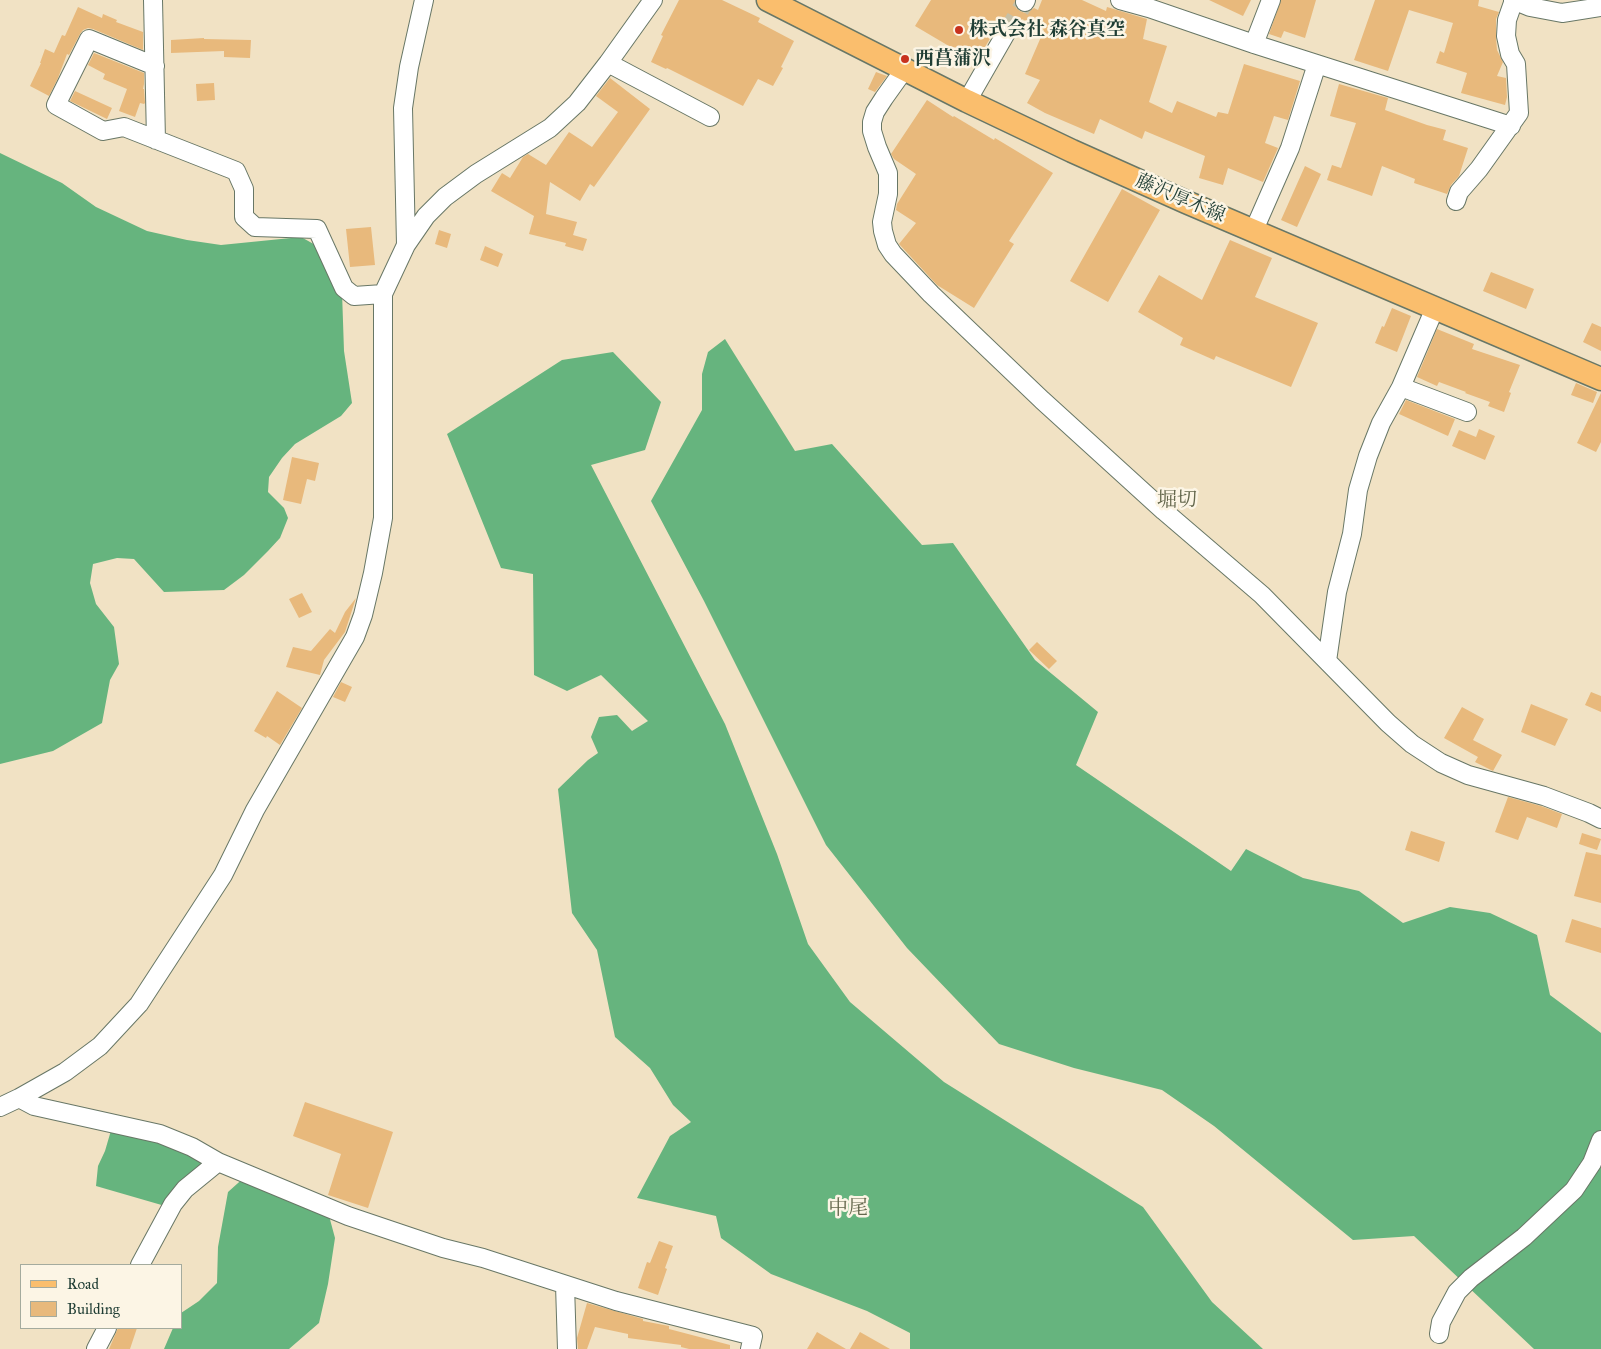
<!DOCTYPE html>
<meta charset="utf-8">
<style>
body{margin:0}
#map{position:relative;width:1601px;height:1349px;overflow:hidden;background:#f1e2c4;font-family:"IM FELL Great Primer",serif}
canvas{display:block}
.legend{position:absolute;left:20px;top:1264px;width:162px;height:65px;box-sizing:border-box;background:#fcf5e5;border:1px solid #a4ab9e;margin:0;padding:6px 9px;list-style:none;font-size:15px;color:#1f3d34}
.legend li{display:flex;align-items:center;gap:10px;height:25px}
.legend b{width:25px;border:1px solid #a4ab9e}
</style>
<div id="map">
<canvas width="1601" height="1349"></canvas>
<ul class="legend">
<li><b style="height:6px;background:#fabe6d"></b>Road</li>
<li><b style="height:14px;background:#e8b97c"></b>Building</li>
</ul>
</div>
<script>
const ctx = document.querySelector('canvas').getContext('2d');
ctx.lineJoin = 'round';
function paint(path, color) { ctx.fillStyle = color; ctx.fill(path, 'evenodd'); }
const shape = rows => new Path2D(rows.map(r => 'M' + r).join(''));
function stroke(path, color, width, dash) { ctx.strokeStyle = color; ctx.lineWidth = width; ctx.lineCap = dash ? 'butt' : 'round'; ctx.setLineDash(dash || []); ctx.stroke(path); }
function drawText(font, color, halo, rows, align = 'center') {
  ctx.font = font + ' "IM FELL Great Primer","Noto Serif JP",serif'; ctx.lineWidth = 5; ctx.setLineDash([]); ctx.textBaseline = 'middle'; ctx.strokeStyle = halo; ctx.fillStyle = color; for (const [text, x, y, turn = 0] of rows) {
    ctx.save(); ctx.translate(x, y); ctx.rotate((+turn || 0) * Math.PI / 180); ctx.textAlign = isNaN(turn) ? turn : align; if (halo) ctx.strokeText(text, 0, 0); ctx.fillText(text, 0, 0); ctx.restore();
  }
}
const forest = shape([
 [0,153,62,183,96,207,147,231,187,240,221,245,301,237,328,252,342,292,344,351,352,403,341,416,295,444,282,458,269,477,268,492,284,508,288,518,280,538,268,551,244,575,224,590,164,592,134,559,117,558,93,564,90,583,96,604,114,627,119,664,110,680,102,723,53,751,0,764],
 [725,339,795,451,832,444,922,545,953,543,1035,660,1098,712,1076,765,1231,871,1246,849,1303,878,1359,891,1403,923,1450,907,1490,913,1537,935,1550,995,1601,1033,1601,1349,1534,1349,1414,1236,1353,1240,1214,1126,1162,1090,1074,1068,999,1044,907,948,826,845,704,601,651,501,702,410,702,374,708,352],
 [613,352,661,402,645,450,591,465,725,724,777,854,808,944,850,1002,944,1082,1143,1207,1212,1302,1263,1349,910,1349,910,1333,867,1311,771,1274,721,1238,716,1216,637,1198,670,1136,691,1122,673,1105,650,1068,615,1037,597,950,572,913,558,789,588,760,598,753,591,737,599,717,617,715,632,731,648,721,601,675,567,691,534,675,533,574,501,568,447,434,562,360],
 [112,1127,135,1130,205,1160,165,1206,96,1186,98,1166,105,1151],
 [247,1175,328,1212,335,1238,328,1284,319,1323,289,1349,164,1349,173,1328,181,1328,181,1313,199,1301,217,1283,218,1247,228,1192]
]);
const building = shape([
 [679,0,722,0,760,18,758,22,794,41,781,67,783,68,773,86,758,79,743,106,667,68,666,69,651,62,663,36,661,35],
 [931,0,1015,0,1016,8,1020,11,1025,13,1030,11,1034,8,1038,10,1042,0,1082,0,1106,11,1107,7,1147,19,1143,39,1167,46,1149,102,1172,113,1177,101,1216,117,1218,112,1228,114,1244,64,1300,81,1288,120,1274,116,1265,143,1278,148,1263,182,1228,168,1223,185,1199,178,1205,156,1145,131,1142,139,1100,119,1094,134,1045,113,1027,103,1040,80,1025,74,1044,30,1022,19,1016,30,1011,24,1005,22,1001,24,997,27,976,62,915,26],
 [1209,0,1251,0,1243,16],
 [1281,0,1316,0,1305,38,1284,31,1281,38,1269,34],
 [1375,0,1479,0,1478,6,1499,12,1496,19,1496,38,1497,50,1503,62,1497,76,1506,78,1507,97,1505,105,1461,93,1467,73,1436,63,1440,51,1444,53,1453,23,1409,10,1388,71,1354,60],
 [78,7,102,18,103,14,117,20,116,22,143,32,143,50,93,29,88,28,83,30,80,34,69,55,67,54,58,78,49,96,30,86,41,63,40,63,45,49,54,53,62,35,65,36],
 [204,38,204,39,251,40,250,58,224,57,224,51,171,53,171,40],
 [94,53,144,73,144,84,143,89,144,89,145,103,144,104,140,103,135,117,119,111,127,89,103,79,105,74,88,65],
 [876,72,887,76,875,92,868,89],
 [610,78,650,109,594,187,590,184,580,201,550,182,546,214,577,222,573,235,587,239,583,251,565,246,566,243,529,234,534,216,491,191,502,173,510,178,523,157,528,154,546,165,569,132,592,147,618,112,596,96],
 [214,83,215,100,197,101,196,84],
 [1339,84,1388,98,1385,110,1427,125,1446,130,1443,140,1468,148,1459,176,1451,185,1447,194,1414,183,1415,179,1382,166,1372,196,1327,180,1332,165,1341,168,1356,123,1330,116],
 [75,91,112,108,107,119,70,101],
 [927,100,953,117,954,116,994,140,995,138,1053,173,1009,241,1014,244,974,308,937,285,899,244,916,223,896,210,897,204,916,174,894,159,891,154],
 [1305,166,1321,174,1297,227,1281,220],
 [1122,189,1160,210,1108,302,1070,281],
 [371,227,375,265,350,267,346,229],
 [439,230,451,234,447,248,435,244],
 [1230,240,1272,258,1255,297,1318,323,1291,387,1216,356,1214,360,1180,345,1183,338,1138,312,1159,275,1202,300],
 [485,246,503,254,498,267,480,260],
 [1491,272,1534,289,1526,309,1483,291],
 [1392,308,1411,316,1397,352,1375,343,1382,326,1384,327],
 [1592,323,1601,327,1601,351,1583,342],
 [1437,329,1474,344,1472,349,1520,365,1509,392,1511,393,1504,412,1488,406,1490,402,1465,393,1466,392,1439,382,1437,386,1417,377],
 [1576,383,1597,392,1593,403,1571,395],
 [1601,393,1601,442,1596,452,1577,443],
 [1406,400,1455,419,1448,436,1399,414],
 [1479,429,1495,436,1485,460,1452,446,1459,430,1476,437],
 [292,457,319,463,315,481,307,479,301,504,283,500],
 [302,593,312,612,299,618,289,599],
 [356,598,345,632,324,660,320,675,286,667,293,647,311,651,330,629,335,633,345,612],
 [1037,642,1057,661,1049,669,1029,650],
 [341,682,352,687,345,702,333,697],
 [277,691,302,708,280,745,267,736,266,738,254,731],
 [1591,692,1601,696,1601,712,1585,705],
 [1531,704,1568,719,1555,746,1521,732],
 [1462,707,1484,719,1473,740,1502,755,1493,771,1475,762,1478,757,1444,738],
 [1508,797,1541,806,1562,814,1557,828,1527,817,1518,840,1495,832],
 [1411,831,1445,842,1439,862,1405,850],
 [1582,833,1601,839,1597,850,1579,844],
 [1586,852,1601,855,1601,903,1574,896],
 [1572,919,1601,928,1601,953,1565,942],
 [305,1102,393,1132,368,1208,328,1195,341,1154,293,1136],
 [659,1241,673,1246,665,1268,667,1269,658,1295,638,1288,647,1262,650,1263],
 [587,1303,643,1319,643,1321,669,1326,669,1329,730,1345,730,1349,689,1349,681,1347,681,1345,628,1338,628,1334,595,1327,587,1349,578,1349,577,1338],
 [118,1328,137,1328,130,1349,109,1349],
 [817,1332,846,1349,807,1349],
 [860,1332,890,1349,850,1349]
]);
const minorTunnel = shape([
 [1006,33,1025,2]
]);
const minor = shape([
 [153,0,156,140],
 [1120,0,1149,8,1254,44,1511,126],
 [1513,0,1530,7,1562,13,1601,7],
 [1025,2,1026,0],
 [1254,44,1271,0],
 [608,63,710,117],
 [155,66,89,39,56,105,103,131,124,127,236,171,244,189,244,217,255,227,317,229,344,288,354,296,383,294],
 [904,70,884,98,875,112,872,122,872,131,877,147,888,173,888,194,882,222,883,231,887,245,893,254,931,294,1042,400,1164,511,1262,595,1388,723,1412,744,1441,763,1468,775,1544,796,1589,813,1601,819],
 [967,101,1006,33],
 [1456,201,1459,192,1479,169,1519,113,1516,64,1510,54,1506,36,1507,20,1514,0],
 [1254,230,1290,148,1317,64],
 [406,245,403,108,409,67,424,0],
 [1401,387,1467,412],
 [1327,661,1337,592,1352,534,1358,490,1368,456,1381,423,1401,387,1435,308],
 [19,1098,34,1106,160,1134,192,1147,218,1162,348,1216,443,1248,483,1258,616,1301,753,1336,750,1349],
 [0,1107,19,1098,65,1072,100,1046,139,1004,223,875,255,810,355,637,363,615,373,573,383,518,383,294,406,245,426,216,445,197,476,174,550,128,577,103,608,63,653,0],
 [140,1265,173,1204,185,1189,218,1162],
 [565,1285,567,1349],
 [1439,1334,1441,1322,1457,1292,1471,1278,1524,1237,1574,1190,1592,1163,1601,1140],
 [96,1349,107,1328]
]);
const major = shape([
 [768,0,967,101,1072,151,1186,202,1601,379]
]);
const markers = [
 [959,30,5,"#c8321e"],
 [905,59,5,"#c8321e"]
];
const poiNames = [
 ["株式会社 森谷真空",969,30],
 ["西菖蒲沢",915,59]
];
const streetNames = [
 ["藤沢厚木線",1180,199,23]
];
const neighbourhoodNames = [
 ["堀切",1177,501],
 ["中尾",848,1209]
];
paint(forest, '#66b47e');
paint(building, '#e8b97c');
stroke(minorTunnel, '#c7c1a7', 18, [18, 9]);
stroke(minor, '#687766', 20);
stroke(major, '#687766', 25);
stroke(minor, '#fff', 18);
stroke(major, '#fabe6d', 22);
for (const [x, y, r, color] of markers) { const dot = new Path2D(); dot.arc(x, y, r, 0, 2 * Math.PI); ctx.fillStyle = color; ctx.fill(dot); stroke(dot, '#fcf5e5', 2); }
drawText('bold 19px', '#1f3d34', '#fcf5e5', poiNames, 'left');
drawText('19px', '#1f3d34', '#fcf5e5', streetNames);
drawText('20px', '#65684d', '#fcf5e5', neighbourhoodNames);
</script>
